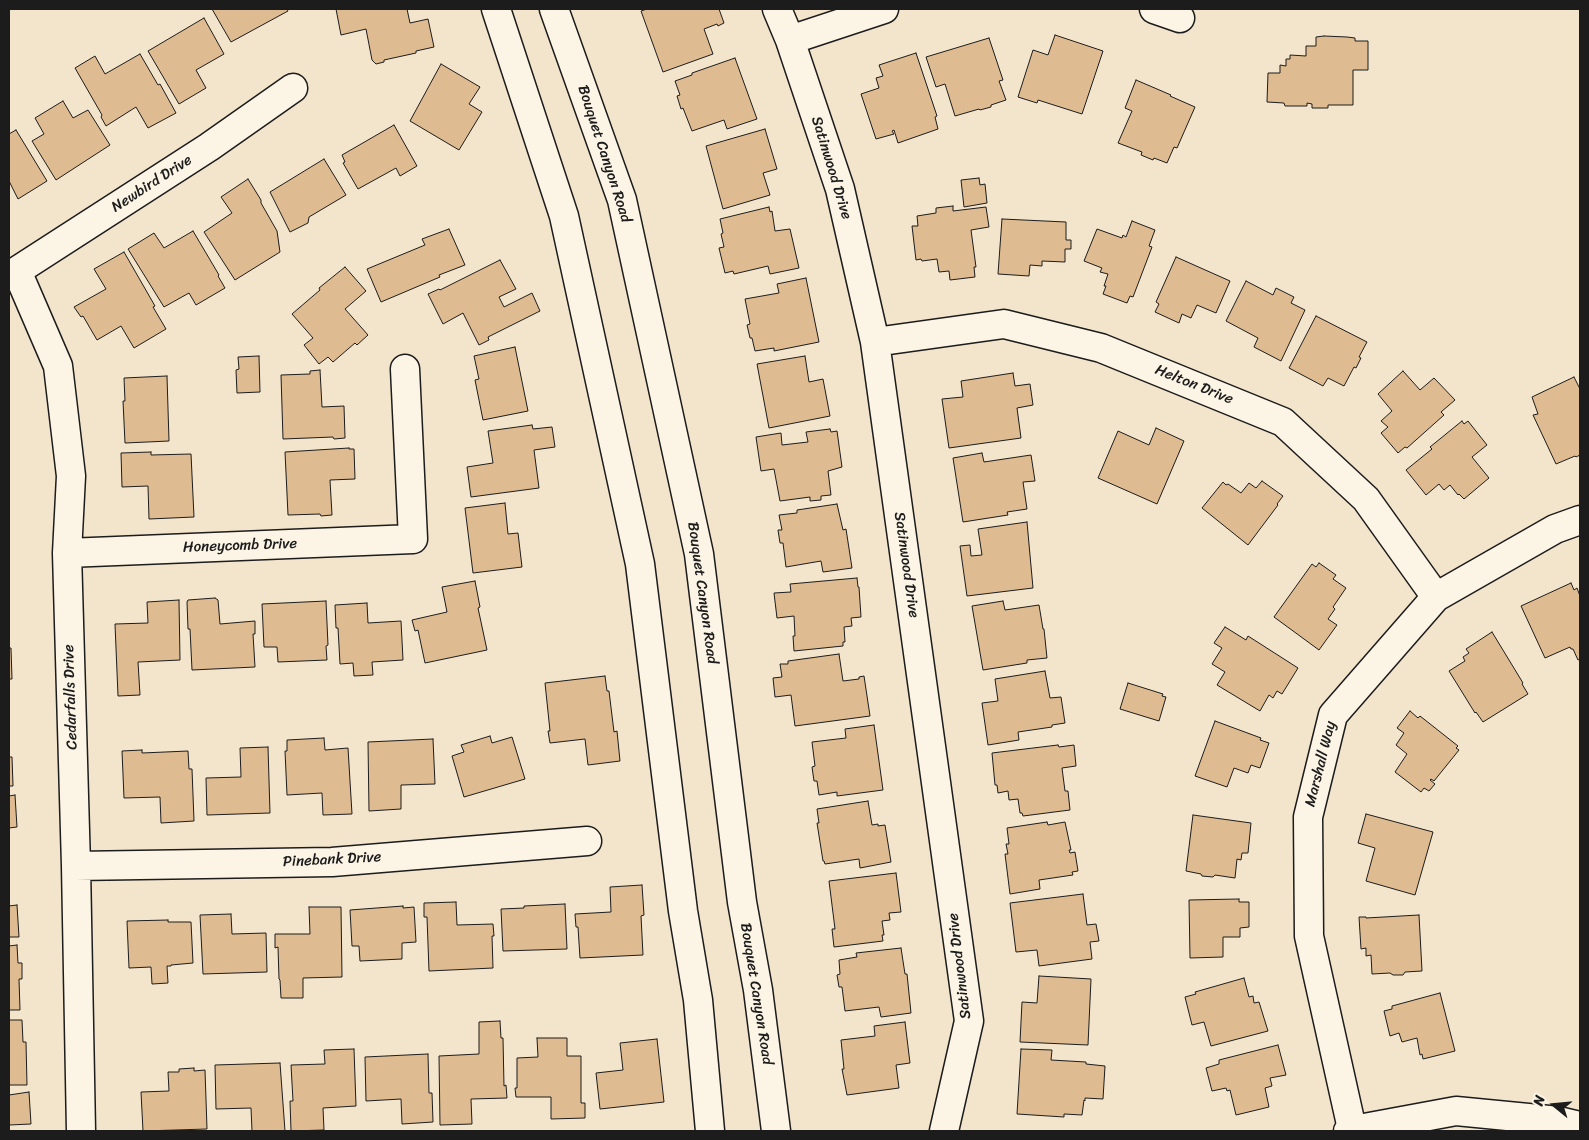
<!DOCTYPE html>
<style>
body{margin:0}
#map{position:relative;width:1589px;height:1140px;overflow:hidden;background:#f3e4cc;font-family:Sriracha,sans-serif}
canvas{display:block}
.frame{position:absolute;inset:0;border:10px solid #1c1c1c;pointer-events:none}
.north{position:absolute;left:1529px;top:1080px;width:50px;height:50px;-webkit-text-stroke:4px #fcf5e5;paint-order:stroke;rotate:287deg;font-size:14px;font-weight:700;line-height:20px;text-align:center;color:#1c1c1c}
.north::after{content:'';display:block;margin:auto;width:18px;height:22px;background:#1c1c1c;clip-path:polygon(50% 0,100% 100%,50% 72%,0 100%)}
</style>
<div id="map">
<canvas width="1589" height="1140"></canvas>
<div class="frame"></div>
<div class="north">N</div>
</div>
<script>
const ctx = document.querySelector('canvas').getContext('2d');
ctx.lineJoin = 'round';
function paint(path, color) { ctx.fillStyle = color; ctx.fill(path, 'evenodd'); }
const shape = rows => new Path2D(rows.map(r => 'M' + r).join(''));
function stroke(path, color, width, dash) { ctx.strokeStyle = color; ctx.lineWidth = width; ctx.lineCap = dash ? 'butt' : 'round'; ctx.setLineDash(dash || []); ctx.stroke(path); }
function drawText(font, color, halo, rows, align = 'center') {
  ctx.font = font + ' Sriracha,sans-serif'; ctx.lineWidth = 4; ctx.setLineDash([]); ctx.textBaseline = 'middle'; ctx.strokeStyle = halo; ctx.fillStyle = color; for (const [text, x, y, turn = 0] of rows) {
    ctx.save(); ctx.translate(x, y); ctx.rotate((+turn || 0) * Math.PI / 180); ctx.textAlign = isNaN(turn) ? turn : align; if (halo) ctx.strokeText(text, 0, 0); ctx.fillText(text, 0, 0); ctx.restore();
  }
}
const building = shape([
 [212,9,287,9,288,11,231,42,212,9],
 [336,9,407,9,410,23,428,19,434,47,416,51,416,53,384,60,384,62,376,64,372,60,366,29,341,35,336,9],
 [647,9,719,9,724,23,718,26,717,24,704,29,713,54,663,72,641,11,647,9],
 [204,18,224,54,196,70,206,88,179,104,148,51,204,18],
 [1055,35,1103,51,1082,114,1038,100,1037,103,1018,97,1033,50,1048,55,1055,35],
 [1324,36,1347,37,1355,38,1355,41,1368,41,1368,70,1353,70,1353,105,1328,105,1328,108,1312,108,1312,104,1307,103,1307,106,1285,106,1284,103,1267,102,1268,73,1280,73,1280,65,1286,66,1286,59,1290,59,1290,55,1306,56,1306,46,1316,46,1316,37,1324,36],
 [989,38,1003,80,999,81,1006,100,991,105,991,107,980,110,979,109,955,116,945,84,936,87,926,57,989,38],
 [916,53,937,116,935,117,938,129,898,143,894,130,892,131,894,134,876,139,861,94,879,88,876,78,883,76,879,65,916,53],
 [140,54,158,85,160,84,176,113,148,128,136,107,106,126,101,117,102,115,75,68,95,56,105,74,140,54],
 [735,58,757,119,727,129,724,120,692,131,683,108,681,109,677,96,680,95,675,81,692,75,692,73,735,58],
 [441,64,480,87,469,104,482,112,459,150,410,121,441,64],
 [1136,80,1171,95,1170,96,1195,107,1177,148,1174,147,1167,163,1154,158,1153,160,1141,155,1142,152,1118,143,1132,111,1125,108,1136,80],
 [63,101,73,118,88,110,110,145,56,180,32,141,44,134,35,118,63,101],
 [394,125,417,166,400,176,396,168,358,189,343,163,345,162,342,155,394,125],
 [765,129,777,169,763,173,770,195,723,209,706,146,765,129],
 [16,130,47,181,18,199,9,181,9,134,16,130],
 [324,159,346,195,309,217,308,223,290,232,270,192,324,159],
 [979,178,980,185,985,184,987,203,964,207,961,180,979,178],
 [248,179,261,200,261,203,277,231,280,252,235,280,204,232,232,213,221,197,248,179],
 [953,206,953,211,986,207,989,227,971,230,976,267,974,267,975,277,950,280,949,271,939,272,937,259,922,261,921,259,916,260,912,226,918,226,917,216,936,213,936,208,953,206],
 [769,207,770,212,772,211,775,231,790,229,799,268,770,274,768,266,734,274,733,271,725,273,719,248,724,247,721,234,723,233,720,219,769,207],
 [1002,219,1066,222,1066,240,1071,240,1071,249,1065,249,1065,262,1042,261,1042,266,1030,265,1029,276,998,274,1002,219],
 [1132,221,1155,230,1149,246,1152,247,1133,297,1130,296,1127,303,1103,294,1106,286,1104,286,1108,274,1100,272,1102,268,1084,261,1097,229,1122,238,1123,235,1126,237,1132,221],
 [449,229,465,265,439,275,440,277,381,302,367,269,425,245,422,239,449,229],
 [193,231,219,275,218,276,225,288,196,305,189,293,164,307,128,249,154,233,164,248,193,231],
 [124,252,155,306,153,307,166,329,134,348,121,326,97,340,83,316,81,317,74,307,106,289,94,269,124,252],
 [1176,257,1230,281,1216,313,1197,305,1191,318,1182,314,1179,323,1155,312,1159,304,1156,302,1176,257],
 [500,260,516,289,499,297,504,307,532,293,540,311,488,337,489,340,479,345,463,313,443,324,428,294,439,289,440,290,500,260],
 [345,267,366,291,345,309,368,335,357,345,355,343,333,362,328,357,319,364,304,345,313,338,292,314,320,290,319,288,345,267],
 [806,278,819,342,774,351,774,348,755,351,752,338,750,338,747,325,750,324,745,299,779,293,777,284,806,278],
 [1246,281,1273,295,1276,288,1294,297,1291,303,1305,310,1281,361,1254,347,1258,338,1226,321,1246,281],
 [1316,316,1367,342,1359,357,1361,358,1356,368,1354,367,1344,386,1328,378,1323,386,1289,368,1316,316],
 [515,347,528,411,483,420,475,380,479,379,474,356,515,347],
 [259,356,260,392,237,393,236,370,239,369,238,357,259,356],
 [805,356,809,382,823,379,830,416,769,428,757,364,805,356],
 [320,370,322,407,344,406,345,438,334,439,333,437,283,439,281,375,310,374,310,371,320,370],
 [1403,371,1420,390,1434,378,1455,400,1441,412,1444,415,1407,448,1405,447,1398,453,1381,433,1388,427,1381,421,1392,411,1378,394,1403,371],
 [1013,373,1015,386,1030,384,1033,405,1017,408,1021,438,949,448,942,399,963,397,961,381,1013,373],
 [167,376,169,441,125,443,123,401,125,401,124,378,167,376],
 [1574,377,1580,389,1580,455,1576,457,1575,456,1556,464,1533,415,1538,414,1532,397,1574,377],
 [1462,421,1464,424,1468,421,1487,445,1472,457,1489,478,1464,499,1459,494,1458,495,1450,485,1444,490,1439,484,1426,495,1406,470,1432,449,1430,447,1462,421],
 [532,425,533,429,552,427,555,447,534,450,539,488,471,497,467,467,493,463,488,431,532,425],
 [1156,428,1184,441,1157,504,1098,478,1118,431,1149,445,1156,428],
 [830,429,831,432,837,431,842,467,828,471,831,495,821,496,821,500,810,501,810,497,780,501,774,469,761,471,756,437,781,433,782,445,808,442,806,432,830,429],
 [349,448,349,449,354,449,355,479,330,480,332,515,321,516,320,514,288,515,285,452,349,448],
 [151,452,151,455,191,454,194,517,149,519,148,486,122,487,121,453,151,452],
 [982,453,984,462,1031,455,1035,481,1023,482,1027,509,1007,512,1008,515,963,522,953,458,982,453],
 [1262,481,1283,496,1277,504,1278,505,1248,545,1202,508,1223,482,1226,485,1228,484,1241,493,1249,483,1256,488,1262,481],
 [505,503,508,534,518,533,522,567,473,573,465,508,505,503],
 [837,504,843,530,846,529,852,568,823,572,821,561,786,567,783,543,780,543,778,530,782,530,779,515,797,513,797,510,837,504],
 [1027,522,1033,588,967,596,960,546,970,545,971,556,982,555,978,529,1027,522],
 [1319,563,1336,575,1333,579,1346,588,1333,607,1335,609,1328,619,1337,625,1319,650,1274,617,1312,564,1316,567,1319,563],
 [857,578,858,587,859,587,861,617,851,618,852,626,844,627,845,642,843,642,843,646,794,651,793,636,795,636,794,616,777,618,774,593,791,592,790,584,857,578],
 [475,581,480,607,478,608,487,650,425,663,418,630,415,631,412,620,447,612,442,587,475,581],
 [1571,583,1574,590,1577,588,1580,596,1580,659,1578,660,1573,649,1571,649,1570,647,1545,658,1521,606,1571,583],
 [215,598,218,600,220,624,255,621,255,634,253,634,255,667,192,670,190,629,188,629,187,602,188,600,215,598],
 [179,600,180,660,138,662,140,695,118,696,115,624,148,623,147,602,179,600],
 [326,601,328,645,326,646,327,660,278,662,277,647,264,647,262,604,326,601],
 [1003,601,1005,610,1039,605,1043,629,1044,629,1047,658,1027,660,1027,663,983,670,972,606,1003,601],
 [367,603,368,623,401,621,403,660,372,662,373,675,354,676,353,663,340,664,338,628,336,628,335,605,367,603],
 [1225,627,1246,640,1248,636,1298,668,1282,694,1277,691,1273,698,1269,695,1260,711,1217,685,1225,672,1212,664,1222,648,1214,643,1225,627],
 [1492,632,1523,683,1522,684,1528,694,1483,722,1476,712,1475,713,1449,671,1465,661,1463,657,1469,653,1466,649,1492,632],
 [9,648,11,648,12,679,9,679,9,648],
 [839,654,843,681,859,679,859,677,864,676,870,716,795,726,791,695,775,697,773,678,782,677,780,664,788,664,788,661,839,654],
 [1045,671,1050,698,1061,697,1065,723,1052,725,1052,727,1018,732,1019,740,988,745,982,703,998,701,995,679,1045,671],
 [605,676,607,691,609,691,614,732,617,731,620,761,588,765,585,739,550,743,548,731,550,731,545,683,605,676],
 [1128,683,1163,694,1162,696,1166,697,1159,721,1120,709,1128,683],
 [1410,711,1418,718,1420,716,1458,746,1456,748,1459,750,1434,781,1431,779,1430,780,1435,784,1429,791,1424,788,1421,792,1395,772,1407,754,1396,745,1404,733,1397,728,1410,711],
 [1215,721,1261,738,1260,740,1269,743,1260,768,1251,765,1248,773,1234,768,1227,787,1195,776,1215,721],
 [874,725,883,790,837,796,837,792,819,795,817,781,814,781,812,767,815,766,812,742,846,738,845,729,874,725],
 [490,736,492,743,512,737,525,779,464,797,452,756,464,752,461,745,490,736],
 [324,738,325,750,348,748,352,814,323,815,322,793,287,795,285,751,287,751,287,740,324,738],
 [433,739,435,784,401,785,401,809,369,811,368,742,433,739],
 [1058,745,1059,747,1074,745,1076,766,1062,768,1065,791,1068,791,1070,810,1023,816,1022,813,1020,813,1018,799,1009,800,1008,791,998,793,997,785,995,785,992,753,1058,745],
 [268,747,270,813,207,815,206,778,241,777,240,748,268,747],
 [142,750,142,753,188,751,189,769,192,769,194,821,161,823,160,797,124,798,122,751,142,750],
 [9,757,12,757,13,786,9,786,9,757],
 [15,795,17,827,9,828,9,796,15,795],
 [868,801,872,825,878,824,878,826,885,825,891,862,860,868,859,859,825,864,824,861,823,861,817,823,819,823,817,809,868,801],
 [1366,814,1433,832,1415,895,1366,881,1375,848,1358,843,1366,814],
 [1193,815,1251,823,1248,853,1242,853,1241,860,1237,859,1235,878,1215,875,1213,877,1202,876,1201,874,1186,871,1193,815],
 [1047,822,1048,825,1065,822,1071,850,1069,850,1070,853,1075,852,1078,871,1072,872,1073,875,1039,880,1040,889,1010,894,1005,854,1008,854,1006,844,1009,844,1007,828,1047,822],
 [896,873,901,912,889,913,890,920,882,921,884,935,882,935,883,941,834,947,832,929,835,929,829,881,896,873],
 [642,885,644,915,641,916,643,955,580,958,578,927,576,927,575,914,611,912,610,887,642,885],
 [1083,894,1087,925,1096,924,1099,941,1090,942,1092,959,1039,966,1037,950,1016,952,1010,903,1083,894],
 [1239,899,1239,902,1249,902,1249,927,1240,928,1240,937,1223,937,1223,957,1190,958,1189,900,1239,899],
 [456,902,457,925,493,924,494,936,492,936,493,968,429,971,427,917,424,917,424,903,456,902],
 [565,904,567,949,503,951,501,909,524,908,524,906,565,904],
 [17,905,19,937,9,937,9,906,17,905],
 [403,906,403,908,414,907,416,942,402,943,402,959,360,961,359,946,352,946,350,910,403,906],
 [309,907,341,907,342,977,303,978,303,998,281,998,280,980,279,979,278,947,275,948,275,934,310,934,309,907],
 [231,914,232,934,266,933,267,972,203,974,200,915,231,914],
 [1419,915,1422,971,1405,972,1403,975,1393,975,1390,973,1372,974,1371,955,1366,956,1366,948,1361,949,1359,917,1366,917,1366,918,1419,915],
 [168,920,168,922,191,922,193,963,171,965,171,966,167,966,168,983,152,984,151,967,129,968,127,921,168,920],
 [17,945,18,963,22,963,22,979,19,979,20,1010,9,1010,9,946,17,945],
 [901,948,905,974,907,974,911,1013,881,1017,879,1007,845,1011,842,987,839,987,837,975,840,974,839,960,857,957,856,953,901,948],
 [1039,976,1091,979,1088,1045,1020,1042,1022,1002,1037,1003,1039,976],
 [1244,978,1249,997,1253,996,1254,1003,1259,1002,1268,1031,1211,1046,1204,1022,1192,1025,1185,997,1196,994,1195,992,1244,978],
 [1440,993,1455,1051,1423,1059,1422,1054,1420,1055,1417,1038,1402,1042,1399,1033,1390,1036,1384,1011,1392,1009,1392,1006,1440,993],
 [9,1020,22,1020,23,1042,26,1042,27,1085,9,1085,9,1020],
 [500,1021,501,1038,503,1038,504,1086,506,1085,507,1098,471,1099,472,1124,440,1125,439,1056,479,1054,479,1022,500,1021],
 [905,1022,910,1063,896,1065,899,1088,847,1095,842,1069,844,1069,841,1040,875,1036,874,1026,905,1022],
 [537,1038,567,1038,567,1056,581,1056,581,1103,585,1103,585,1118,551,1119,551,1097,516,1097,515,1088,517,1088,517,1058,538,1057,537,1038],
 [657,1039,664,1102,600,1109,596,1073,623,1070,620,1043,657,1039],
 [1278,1045,1286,1075,1270,1078,1272,1086,1265,1088,1269,1107,1236,1115,1230,1090,1227,1091,1226,1088,1212,1091,1206,1068,1219,1064,1219,1060,1278,1045],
 [354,1049,356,1106,323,1108,324,1130,291,1131,290,1101,293,1101,291,1065,325,1064,324,1050,354,1049],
 [1021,1049,1052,1050,1051,1060,1086,1062,1086,1064,1105,1066,1103,1099,1085,1098,1085,1101,1084,1100,1082,1115,1064,1114,1064,1117,1017,1114,1021,1049],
 [428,1054,429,1093,432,1093,433,1122,402,1124,401,1099,366,1101,365,1057,428,1054],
 [280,1063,285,1131,252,1131,251,1108,216,1109,215,1065,280,1063],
 [194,1068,194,1071,205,1070,207,1129,143,1131,141,1092,169,1091,168,1072,179,1072,179,1069,194,1068],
 [29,1092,31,1124,9,1125,9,1095,29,1092]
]);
const street = shape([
 [777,9,790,40,840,189,875,342,969,1021,944,1131],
 [1154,9,1180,18],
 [790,40,884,9],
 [17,271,58,366,71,476,67,553,76,866,81,1131],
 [9,276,209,147,293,88],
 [875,342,1004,324,1101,348,1283,422,1366,499,1436,597],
 [67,553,413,539,405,369],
 [76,866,332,862,587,841],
 [1352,1129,1309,936,1308,817,1333,715,1436,597,1555,529,1580,520],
 [1348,1131,1456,1111,1559,1121,1580,1126]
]);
const primary = shape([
 [496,9,564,216,640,564,683,911,698,1000,710,1131],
 [554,9,622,200,699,554,742,902,758,990,776,1131]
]);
const streetNames = [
 ["Bouquet Canyon Road",604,154,72],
 ["Satinwood Drive",831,168,73],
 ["Newbird Drive",152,184,-33],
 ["Helton Drive",1194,385,22],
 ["Honeycomb Drive",240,546,-2],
 ["Satinwood Drive",906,565,82],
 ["Bouquet Canyon Road",702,593,82],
 ["Cedarfalls Drive",71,697,-92],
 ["Marshall Way",1321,764,-76],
 ["Pinebank Drive",332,860,-3],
 ["Satinwood Drive",960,966,-97],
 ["Bouquet Canyon Road",756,994,81]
];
paint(building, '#debb90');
stroke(building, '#1c1c1c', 1);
stroke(street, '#1c1c1c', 31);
stroke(primary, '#1c1c1c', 31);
stroke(street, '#fcf5e5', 28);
stroke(primary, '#fcf5e5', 28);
drawText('15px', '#1c1c1c', '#fcf5e5', streetNames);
</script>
